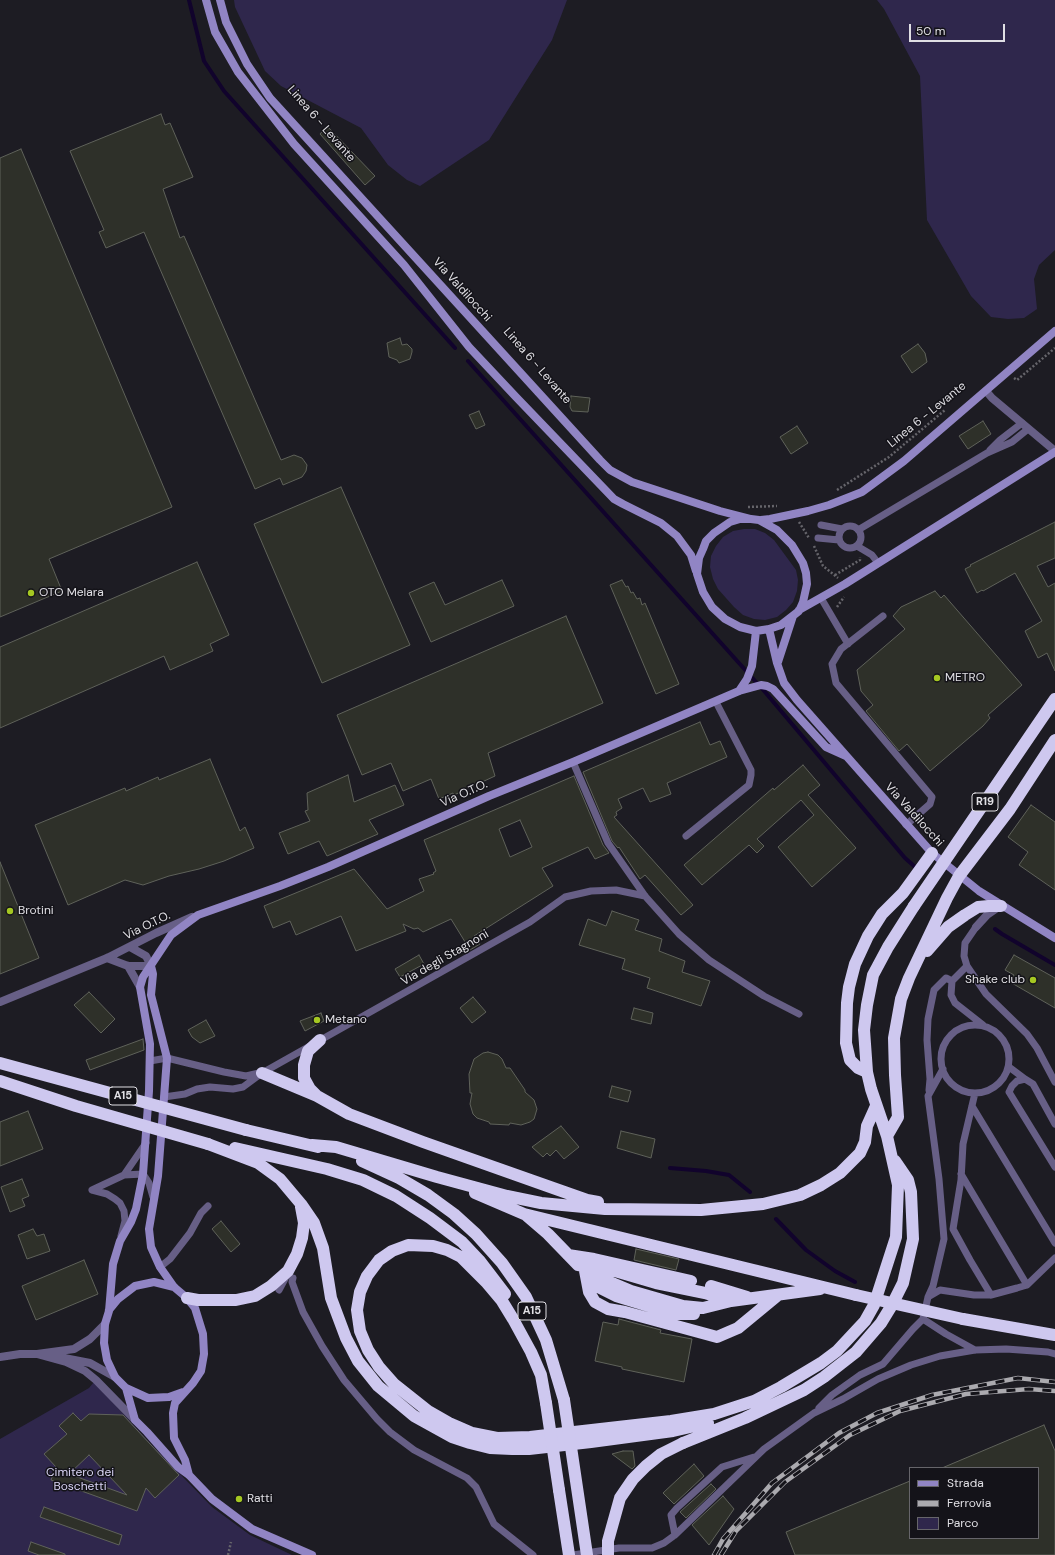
<!DOCTYPE html>
<style>
body{margin:0}
#map{position:relative;width:1055px;height:1555px;overflow:hidden;background:#1d1c23;font-family:"DM Sans",sans-serif}
canvas{display:block}
.legend{position:absolute;left:909px;top:1467px;width:130px;height:72px;box-sizing:border-box;background:#141319;border:1px solid #66656a;margin:0;padding:5px 7px;list-style:none;font-size:12px;color:#e0dfe4}
.legend li{display:flex;align-items:center;gap:8px;height:20px}
.legend b{width:20px;border:1px solid #66656a}
.scale{position:absolute;left:909px;top:24px;width:96px;height:18px;box-sizing:border-box;border:2px solid #e0dfe4;border-top:0;padding-left:5px;font-size:12px;line-height:14px;white-space:nowrap;color:#e0dfe4;-webkit-text-stroke:3px #141319;paint-order:stroke}
</style>
<div id="map">
<canvas width="1055" height="1555"></canvas>
<ul class="legend">
<li><b style="height:5px;background:#9185c4"></b>Strada</li>
<li><b style="height:5px;background:#abaaaf"></b>Ferrovia</li>
<li><b style="height:11px;background:#2f274c"></b>Parco</li>
</ul>
<div class="scale">50 m</div>
</div>
<script>
const ctx = document.querySelector('canvas').getContext('2d');
ctx.lineJoin = 'round';
function paint(path, color) { ctx.fillStyle = color; ctx.fill(path, 'evenodd'); }
const shape = rows => new Path2D(rows.map(r => 'M' + r).join(''));
function stroke(path, color, width, dash) { ctx.strokeStyle = color; ctx.lineWidth = width; ctx.lineCap = dash ? 'butt' : 'round'; ctx.setLineDash(dash || []); ctx.stroke(path); }
function drawText(font, color, halo, rows, align = 'center') {
  ctx.font = font + ' "DM Sans",sans-serif'; ctx.lineWidth = 3; ctx.setLineDash([]); ctx.textBaseline = 'middle'; ctx.strokeStyle = halo; ctx.fillStyle = color; for (const [text, x, y, turn = 0] of rows) {
    ctx.save(); ctx.translate(x, y); ctx.rotate((+turn || 0) * Math.PI / 180); ctx.textAlign = isNaN(turn) ? turn : align; if (halo) ctx.strokeText(text, 0, 0); ctx.fillText(text, 0, 0); ctx.restore();
  }
}
const green = shape([
 [234,0,567,0,552,40,489,140,420,186,407,180,388,165,361,128,281,86,265,71,235,7],
 [877,0,1055,0,1055,250,1039,265,1034,279,1037,309,1024,318,1008,319,991,317,971,296,927,220,920,76,884,9],
 [744,529,755,529,765,533,774,540,796,570,798,580,797,591,793,602,786,610,777,617,765,620,754,619,743,615,734,607,718,589,713,579,710,567,711,556,716,546,723,537,733,531],
 [94,1382,151,1444,212,1507,250,1535,292,1555,0,1555,0,1439,89,1388]
]);
const stream = shape([
 [189,0,204,61,224,91,455,348],
 [468,361,765,692,905,858,914,866],
 [995,929,1002,934,1055,965],
 [670,1168,706,1171,729,1175,750,1192],
 [776,1219,806,1250,835,1271,855,1282]
]);
const building = shape([
 [161,114,165,125,170,123,193,177,163,189,180,238,184,236,281,460,294,455,302,458,307,465,306,471,302,477,283,485,280,478,255,489,144,232,106,248,99,232,104,230,70,151,161,114],
 [327,126,375,176,365,185,320,134,327,126],
 [21,149,172,507,49,559,62,591,0,617,0,158,21,149],
 [400,338,402,345,407,344,412,349,412,352,410,359,399,363,397,360,389,357,387,343,400,338],
 [918,344,925,353,927,362,912,373,901,356,918,344],
 [571,396,590,398,588,412,572,411,570,407,571,396],
 [479,411,485,425,476,429,469,415,479,411],
 [983,421,991,434,968,449,959,436,983,421],
 [797,426,808,443,791,454,780,437,797,426],
 [341,487,410,645,322,683,254,524,341,487],
 [1055,522,1055,558,1037,566,1048,587,1055,583,1055,671,1047,653,1038,658,1025,631,1042,621,1015,573,983,591,982,590,977,593,965,569,971,566,970,565,1055,522],
 [197,562,229,635,210,644,213,651,170,670,164,656,0,728,0,647,197,562],
 [502,580,514,606,431,642,409,593,434,582,445,605,502,580],
 [622,580,626,587,628,586,631,593,633,592,637,599,640,598,642,605,645,603,679,684,656,694,610,585,622,580],
 [935,591,941,598,944,595,1022,685,988,715,990,718,983,726,930,771,907,744,899,751,866,711,873,705,861,691,857,670,905,629,893,616,901,607,935,591],
 [566,616,603,703,488,753,495,776,454,795,453,793,439,799,431,779,403,791,391,763,362,775,337,715,566,616],
 [700,722,710,745,720,741,727,757,667,783,671,794,650,802,643,788,618,799,622,808,616,812,617,815,614,817,693,905,681,915,645,875,640,879,619,847,618,848,612,841,583,772,700,722],
 [210,759,240,831,245,827,254,848,224,861,199,869,169,876,143,885,125,880,68,905,35,825,125,788,126,791,158,777,159,780,210,759],
 [803,765,820,785,808,795,856,848,812,887,778,847,814,815,801,800,757,839,764,846,757,853,749,845,702,885,684,865,773,788,774,790,803,765],
 [348,775,354,802,395,785,404,805,369,820,378,834,327,856,319,841,288,854,279,833,310,821,305,811,308,810,307,793,348,775],
 [574,776,603,845,609,853,595,859,588,847,542,868,553,886,474,936,480,944,470,950,451,919,423,932,418,928,414,929,403,924,406,931,356,951,341,916,296,935,290,921,273,928,264,906,354,869,387,909,424,891,419,879,434,874,433,873,436,871,424,840,574,776],
 [520,820,532,847,510,857,499,829,520,820],
 [1031,805,1055,822,1055,890,1019,865,1028,852,1008,837,1031,805],
 [0,862,39,958,0,974,0,862],
 [612,911,639,920,635,930,662,939,659,951,685,961,682,972,710,981,701,1006,647,988,650,978,622,969,625,959,579,945,588,919,606,926,612,911],
 [419,955,424,964,400,977,395,969,419,955],
 [1014,955,1055,978,1055,1008,1010,982,1014,975,1005,970,1014,955],
 [89,992,115,1019,101,1033,74,1005,89,992],
 [473,997,486,1012,472,1023,460,1008,473,997],
 [634,1008,653,1013,651,1024,631,1019,634,1008],
 [321,1013,324,1021,305,1031,300,1021,321,1013],
 [206,1020,215,1036,200,1043,192,1037,188,1030,206,1020],
 [143,1039,144,1050,90,1070,86,1060,143,1039],
 [488,1052,498,1055,502,1059,506,1068,510,1068,525,1090,525,1092,534,1100,537,1109,534,1119,530,1122,521,1125,510,1123,509,1125,490,1124,489,1122,477,1118,473,1114,470,1104,472,1093,470,1093,469,1074,474,1059,483,1053,488,1052],
 [612,1086,631,1091,628,1102,609,1097,612,1086],
 [28,1111,43,1149,0,1166,0,1122,28,1111],
 [561,1126,579,1147,564,1159,556,1150,550,1156,547,1153,543,1157,532,1147,561,1126],
 [621,1131,655,1139,651,1158,617,1148,621,1131],
 [22,1179,29,1196,22,1199,25,1206,10,1212,1,1187,22,1179],
 [221,1221,240,1244,231,1252,212,1229,221,1221],
 [33,1229,37,1236,44,1234,50,1251,27,1259,18,1235,33,1229],
 [636,1249,679,1259,676,1270,634,1260,636,1249],
 [84,1260,98,1294,36,1320,22,1286,84,1260],
 [619,1319,661,1330,660,1333,692,1339,684,1382,622,1369,622,1367,595,1361,603,1322,618,1325,619,1319],
 [73,1413,81,1421,89,1414,123,1415,179,1475,155,1498,146,1488,137,1511,51,1480,56,1467,44,1454,67,1434,59,1426,73,1413],
 [89,1455,127,1495,69,1474,89,1455],
 [1044,1425,1055,1451,1055,1555,795,1555,786,1532,910,1481,910,1538,1038,1538,1038,1468,942,1468,1044,1425],
 [623,1451,633,1451,635,1466,632,1469,612,1454,623,1451],
 [694,1464,704,1476,674,1504,663,1493,694,1464],
 [711,1484,716,1489,686,1518,680,1512,711,1484],
 [723,1496,734,1509,709,1545,692,1525,723,1496],
 [44,1507,122,1535,119,1545,40,1517,44,1507],
 [31,1542,65,1554,65,1555,39,1555,28,1551,31,1542]
]);
const path = shape([
 [1014,378,1017,380,1055,348],
 [837,490,889,457,945,410],
 [748,507,777,506],
 [799,522,809,538],
 [814,546,823,566,838,578],
 [835,575,860,560,860,557],
 [837,607,844,597],
 [228,1555,231,1542]
]);
const lane = shape([
 [990,450,1000,440,1022,423],
 [821,525,842,529],
 '839 537a11 11 0 1 1 22 0a11 11 0 1 1-22 0Z',
 [858,530,987,453,1012,442,1028,429],
 [818,538,839,540],
 [857,546,872,555,878,563],
 [821,598,848,644],
 [883,616,841,649,832,664,836,683,932,797,930,804,906,825],
 [573,762,608,843,645,896,679,934,709,960,764,996,799,1014],
 [686,836,749,785,751,775,751,770,716,702],
 [976,927,965,943,964,956,967,966,986,994,1027,1034,1037,1048,1055,1082],
 [952,981,967,966],
 '941 1059a34 34 0 1 1 68 0a34 34 0 1 1-68 0Z',
 [150,1061,167,1058,224,1072,246,1076,259,1073],
 [1009,1067,1025,1079],
 [929,1090,930,1079,927,1040,928,1019,934,990,946,978,952,981,951,995,955,1003,983,1025],
 [975,1093,963,1144,961,1180,953,1229,970,1260,991,1295],
 [164,1097,185,1094,197,1089,210,1087,233,1089,243,1087,262,1073,530,922,565,897,591,891,616,890,645,896],
 [972,1106,1055,1243],
 [1055,1124,1033,1084,1025,1079,1017,1081,1012,1086,1009,1092,1055,1167],
 [961,1174,1027,1285],
 [124,1175,146,1143],
 [92,1190,124,1175,143,1174,149,1183,153,1197],
 [92,1190,107,1194,115,1199,120,1203,124,1211,125,1221,121,1236],
 [160,1267,170,1259,190,1233,201,1213,208,1206],
 [293,1278,292,1282,303,1312,322,1346,344,1380,377,1419,390,1432,414,1450,467,1478,476,1487,494,1524,533,1555],
 [279,1290,287,1275],
 [928,1297,933,1286,944,1239,939,1179,928,1096,943,1069],
 [923,1319,946,1334,975,1350],
 [819,1408,832,1395,860,1375,883,1364,913,1329,923,1319,928,1297,940,1290,974,1295,991,1295,1017,1288,1027,1285,1055,1258],
 [675,1535,764,1449,814,1413,843,1399,878,1379,911,1365,940,1356,975,1350,1006,1349,1048,1352,1055,1354],
 [573,1555,619,1548,652,1548,664,1543,675,1535,671,1515,677,1508,722,1467,754,1457]
]);
const street = shape([
 [986,391,992,398,1055,451],
 [976,927,987,915,1000,906],
 [107,958,128,966,151,966,146,956,130,947],
 [128,966,140,987],
 [0,1002,107,958,156,933,192,917],
 [37,1354,66,1362,85,1371,96,1380,135,1420],
 [0,1357,20,1354,37,1354,74,1349,90,1339,105,1324],
 [59,1357,90,1363,115,1377]
]);
const secondary = shape([
 [206,0,215,32,238,72,294,144,404,265,469,347,516,397,614,499,623,504,661,523,677,536,691,555,696,571],
 [220,0,226,22,247,64,270,98,600,460,610,470,632,482,720,511,751,519,759,520,777,530,792,545,803,563,806,573,807,584,803,602,799,611,781,625,769,629,756,631,740,627,725,619,712,607,703,592,697,574,699,558,703,549,706,541,714,533,730,522,740,519,751,519],
 [761,520,770,519,808,511,829,505,862,492,904,461,1055,331],
 [799,610,845,584,1055,452],
 [769,629,777,663,784,683,797,700,932,853,979,891,1055,938],
 [778,662,793,616],
 [739,691,747,679,752,666,756,631],
 [151,966,153,974,151,995,167,1058,158,1176,149,1229,151,1247,160,1267,174,1287,187,1298,195,1308,203,1334,204,1354,201,1371,193,1383,175,1403,173,1413,174,1438,185,1460,189,1475],
 [109,1310,118,1299,135,1286,154,1282,174,1287],
 [126,1388,148,1398,169,1397,183,1392],
 [312,1555,252,1529,212,1499,189,1475,178,1467,147,1432,135,1420,126,1388,115,1377,107,1360,104,1343,105,1324,109,1311,113,1264,120,1241,131,1222,136,1209,143,1174,149,1091,150,1044,140,987,143,977,171,935,198,915,280,886,328,867,489,796,573,762,739,691,761,685,767,686,773,689,826,747,846,756]
]);
const highway = shape([
 [927,951,948,927,965,915,978,907,989,906,1001,906],
 [867,1072,858,1068,850,1060,846,1043,847,1003,849,987,855,964,868,936,882,914,903,893,932,853],
 [262,1073,317,1096,349,1114,423,1142,587,1200,598,1202],
 [316,1095,310,1089,304,1078,304,1065,308,1051,320,1040],
 [246,1130,318,1147],
 [887,1136,898,1117,895,1075,894,1038,901,999,909,978,947,898,959,876,1010,809,1055,740],
 [208,1144,258,1163,280,1179,301,1204,314,1223,323,1248,331,1298,346,1338,358,1361,378,1386,414,1416,452,1437,470,1443,490,1448,512,1449,529,1449,591,1442,673,1431,708,1423],
 [312,1145,336,1147,437,1177,507,1196,541,1203,605,1209,701,1210,763,1204,800,1195,821,1185,840,1173,860,1153,865,1142,867,1126,876,1106],
 [235,1148,327,1169,363,1180,396,1196,430,1218,462,1242,479,1260,505,1294],
 [362,1161,399,1178,428,1195,454,1214,476,1234,502,1263,526,1297,546,1340,564,1400],
 [475,1193,524,1214,856,1295],
 [527,1216,548,1234,578,1265,615,1271,656,1283,705,1293,731,1301,820,1289],
 [568,1255,594,1259,691,1281],
 [585,1271,589,1292,595,1302,608,1309,625,1312,717,1337,738,1328,778,1295],
 [586,1272,631,1291,683,1306,703,1308,731,1301],
 [586,1273,596,1286,616,1296,675,1314,694,1314],
 [711,1286,747,1297],
 [187,1298,198,1300,236,1300,255,1296,271,1286,288,1271,297,1254,302,1238,304,1223,301,1207],
 [963,1319,1055,1335],
 [546,1403,541,1375,531,1352,513,1319,502,1301,486,1282,461,1257,447,1250,433,1246,408,1245,392,1251,379,1260,367,1276,360,1292,357,1310,360,1331,368,1350,379,1367,394,1384,428,1411,449,1423,472,1433,497,1438,530,1437,671,1421,714,1414,754,1401,781,1387,821,1363,837,1351,865,1321,874,1305,896,1237,898,1185,887,1136,871,1089,867,1072,864,1030,867,1005,873,975,888,947,914,906],
 [683,1443,745,1418,804,1390,824,1377,856,1352,881,1323,892,1305,903,1283,913,1239,911,1192,908,1180,895,1161],
 [559,1490,569,1555]
]);
const rail = shape([
 [714,1555,723,1539,772,1483,839,1433,877,1413,932,1395,1018,1378,1055,1382],
 [721,1555,736,1531,785,1482,850,1435,900,1411,966,1394,1029,1389,1055,1391]
]);
const highwayBridge = shape([
 [914,906,1055,699],
 [0,1063,246,1130],
 [0,1081,76,1106,208,1144],
 [856,1295,963,1319],
 [564,1400,587,1555],
 [546,1403,559,1490],
 [608,1555,608,1541,620,1498,633,1479,646,1466,661,1454,683,1443]
]);
const markers = [
 [31,593,4,"#a5c822"],
 [937,678,4,"#a5c822"],
 [10,911,4,"#a5c822"],
 [1033,980,4,"#a5c822"],
 [317,1020,4,"#a5c822"],
 [239,1499,4,"#a5c822"]
];
const shields = [
 [985,802,26],
 [123,1096,28],
 [532,1311,28]
];
const shieldNames = [
 ["R19",985,802],
 ["A15",123,1096],
 ["A15",532,1311]
];
const streetNames = [
 ["Linea 6 - Levante",321,124,49],
 ["Via Valdilocchi",462,290,48],
 ["Linea 6 - Levante",537,366,49],
 ["Linea 6 - Levante",927,415,-39],
 ["Via O.T.O.",464,794,-24],
 ["Via Valdilocchi",914,815,48],
 ["Via O.T.O.",147,926,-26],
 ["Via degli Stagnoni",445,958,-30]
];
const poiNames = [
 ["OTO Melara",39,593],
 ["METRO",945,678],
 ["Brotini",18,911],
 ["Shake club",1025,980,"right"],
 ["Metano",325,1020],
 ["Ratti",247,1499]
];
const parkNames = [
 ["Cimitero dei",80,1473],
 ["Boschetti",80,1487]
];
paint(green, '#2f274c');
stroke(stream, '#11032c', 4);
paint(building, '#2e3029');
stroke(building, '#5f625a', 1);
stroke(path, '#66656b', 2.5, [2, 2]);
stroke(lane, '#675f86', 7);
stroke(street, '#675f86', 8);
stroke(secondary, '#9185c4', 8);
stroke(highway, '#cec8ef', 12);
stroke(rail, '#abaaaf', 4.5);
stroke(rail, '#141319', 3, [9]);
stroke(highwayBridge, '#cec8ef', 12);
for (const [x, y, r, color] of markers) { const dot = new Path2D(); dot.arc(x, y, r, 0, 2 * Math.PI); ctx.fillStyle = color; ctx.fill(dot); stroke(dot, '#141319', 1.5); }
for (const [x, y, w] of shields) { const box = new Path2D(); box.roundRect(x - w / 2, y - 9, w, 18, 3); ctx.fillStyle = '#141319'; ctx.fill(box); stroke(box, '#e0dfe4', 1); }
drawText('bold 11px', '#e0dfe4', null, shieldNames);
drawText('12px', '#e0dfe4', '#141319', streetNames);
drawText('12px', '#e0dfe4', '#141319', poiNames, 'left');
drawText('12px', '#d9d4f4', '#141319', parkNames);
</script>
